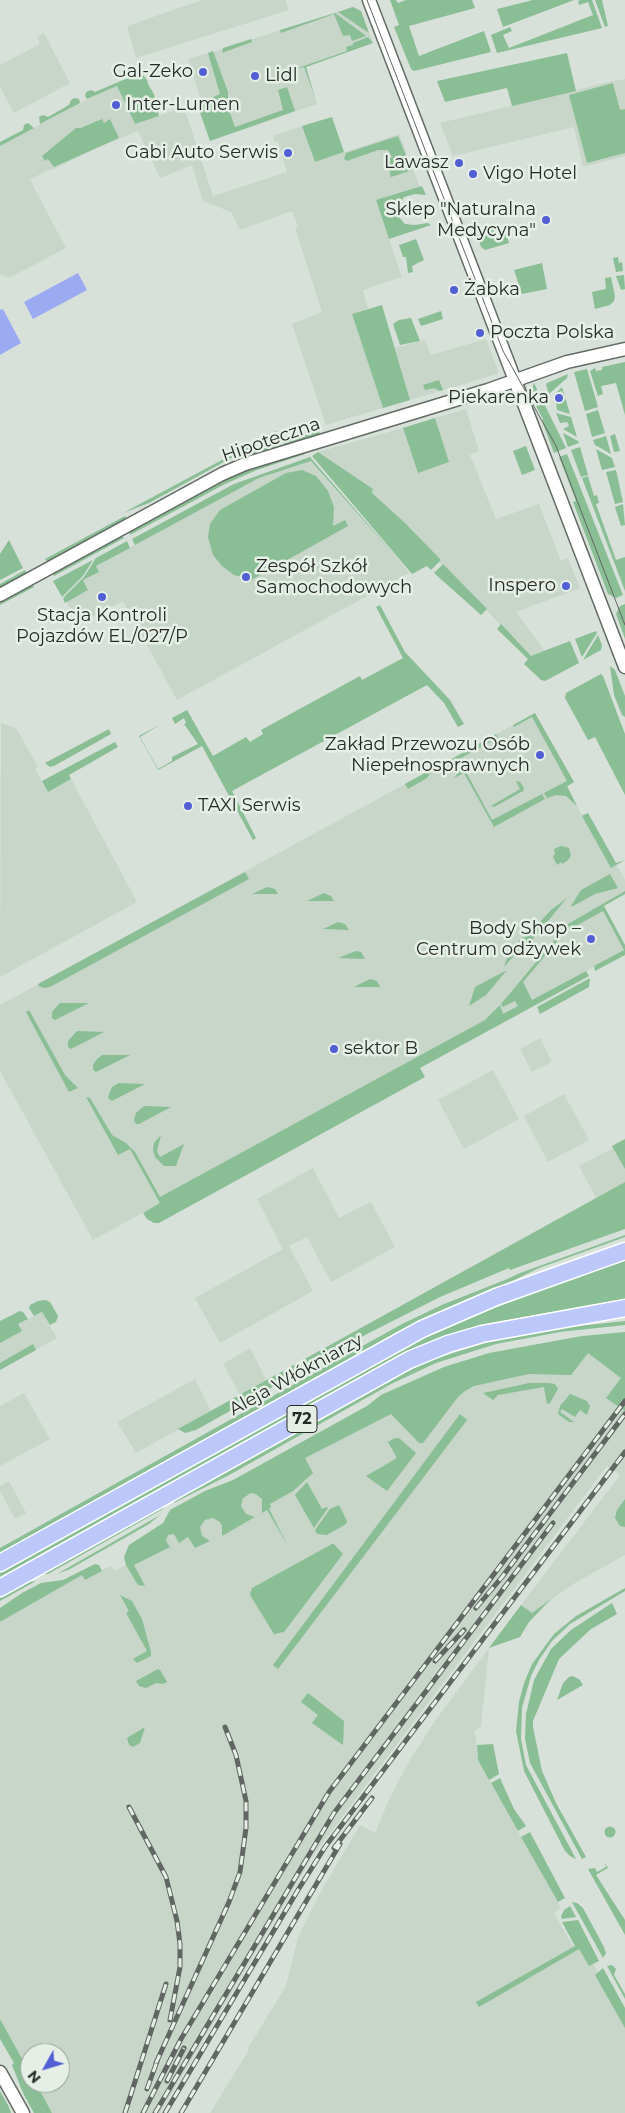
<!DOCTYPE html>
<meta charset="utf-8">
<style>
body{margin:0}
#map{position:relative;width:625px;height:2113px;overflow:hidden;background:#d7e1d9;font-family:Montserrat,sans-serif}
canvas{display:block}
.north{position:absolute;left:20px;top:2043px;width:50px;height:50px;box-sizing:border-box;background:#e5efe6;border:1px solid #99a19a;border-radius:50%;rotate:231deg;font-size:14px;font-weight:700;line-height:20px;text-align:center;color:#272b28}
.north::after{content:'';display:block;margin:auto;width:18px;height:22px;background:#525ed4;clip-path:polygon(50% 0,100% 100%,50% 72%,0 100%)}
</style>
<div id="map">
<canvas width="625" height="2113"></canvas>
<div class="north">N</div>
</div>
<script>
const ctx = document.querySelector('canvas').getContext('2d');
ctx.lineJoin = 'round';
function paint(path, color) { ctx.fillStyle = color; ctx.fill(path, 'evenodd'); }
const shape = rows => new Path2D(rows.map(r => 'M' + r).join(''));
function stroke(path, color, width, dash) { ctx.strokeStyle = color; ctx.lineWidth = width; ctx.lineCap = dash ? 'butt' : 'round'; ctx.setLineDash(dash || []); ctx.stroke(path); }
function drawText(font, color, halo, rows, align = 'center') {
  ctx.font = font + ' Montserrat,sans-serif'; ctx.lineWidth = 5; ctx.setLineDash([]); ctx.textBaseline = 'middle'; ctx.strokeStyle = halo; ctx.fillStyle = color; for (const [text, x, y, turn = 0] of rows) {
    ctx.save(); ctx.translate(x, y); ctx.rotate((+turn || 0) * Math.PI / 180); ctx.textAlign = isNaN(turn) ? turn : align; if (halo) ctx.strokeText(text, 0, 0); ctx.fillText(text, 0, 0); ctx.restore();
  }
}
const built = shape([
 [202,0,285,0,289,10,136,58,127,26],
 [353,7,361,11,373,43,306,67,317,104,237,132,209,53],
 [44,33,70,83,14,113,0,87,0,65,40,44,37,37],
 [208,53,221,94,201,100,188,59],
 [625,79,625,156,583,167,574,127,453,156,440,123,613,81,616,93,614,81],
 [117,86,135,124,184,107,213,196,287,172,278,142,275,142,273,136,302,126,315,162,399,134,420,187,376,201,402,277,363,290,368,309,352,314,383,408,326,425,292,324,322,312,295,228,298,226,292,211,240,230,231,212,203,201,192,165,160,178,138,131,99,147,54,169,46,171,30,180,66,248,9,278,0,274,0,146,84,101],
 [486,339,498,371,497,374,410,400,395,348,425,340,431,355],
 [466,409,479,451,470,455,496,519,539,504,561,561,568,558,580,588,516,612,545,651,531,656,372,493,373,489,318,452,403,428,418,472,448,462,435,418],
 [311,461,409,573,177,700,123,601,79,624,67,602,88,590,83,580,96,566,259,478],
 [535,713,574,782,567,787,582,815,588,813,625,880,625,892,601,906,624,950,93,1240,0,1071,0,1005],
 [1,723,16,728,38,767,35,769,48,792,71,779,137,902,0,977],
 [540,1038,552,1062,532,1072,520,1049],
 [493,1070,519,1119,464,1149,438,1100],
 [564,1094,589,1140,548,1162,524,1116],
 [625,1139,625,1182,596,1198,579,1166,613,1148,612,1146],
 [313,1168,339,1218,371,1202,395,1247,331,1282,307,1237,289,1246,313,1291,220,1343,195,1298,283,1249,257,1199],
 [42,1312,57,1338,0,1370,0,1334],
 [250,1348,267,1381,240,1395,223,1364],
 [591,1348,625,1375,625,1555,575,1583,532,1613,521,1605,620,1475,607,1466,312,1857,160,2113,52,2113,36,2083,60,2083,60,2053,30,2053,30,2073,0,2019,0,1622,82,1575,85,1580,110,1566,115,1571,130,1563,131,1547,454,1379],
 [195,1379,211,1411,136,1453,117,1422],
 [24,1393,50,1439,0,1466,0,1406],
 [9,1481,26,1513,15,1519,0,1491,0,1486],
 [489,1648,481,1727,474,1731,476,1737,478,1760,561,1908,554,1913,573,1946,581,1942,625,2021,625,2113,210,2113,249,2050,248,2048,286,1986,298,1937,320,1893,360,1825,375,1833,387,1804,408,1763,435,1721]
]);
const green = shape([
 [390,0,396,0,398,3,406,0,472,0,475,8,409,26,419,56,484,31,491,52,414,71,411,69,394,27,399,25],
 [533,0,574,0,503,27,497,9],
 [581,0,592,0,602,28,497,53,491,35,510,27,512,31,503,35,509,48,593,15,588,2,579,5,578,1],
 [595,0,602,0,608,26,605,27],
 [353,7,361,11,369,33,338,12],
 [335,13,366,36,352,41,350,35,343,36,334,14,281,33,280,30],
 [368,37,373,43,306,67,315,98,304,67,297,69,298,68,347,51,346,47,353,45,353,43],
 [251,39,252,42,222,53,223,48],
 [213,51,228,92,228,107,235,127,283,110,278,90,287,87,295,111,210,141,197,104,220,94,208,53],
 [567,53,576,91,512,106,507,88,445,102,437,81],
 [155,70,143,75,147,80,148,84,154,94,159,116,135,124,117,86,87,99,85,96,86,92,91,90,95,92,123,80],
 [613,83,620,110,625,109,625,153,587,163,569,95],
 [75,98,79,99,80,103,40,124,39,117,43,115,48,117,69,105,71,100],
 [332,117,344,152,315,162,302,126],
 [102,119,104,123,110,119,119,138,54,167,48,159,45,161,42,156,76,128,81,128],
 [28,123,34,128,0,146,0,142,23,130,24,125],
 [398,136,412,170,391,177,387,160,392,157,388,150,378,150,347,161,344,159,346,153],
 [422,186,426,195,415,194,404,197,397,209,398,216,405,224,415,225,428,223,431,225,389,239,376,200],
 [504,227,509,243,485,250,481,247,477,234],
 [416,239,424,260,412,266,413,272,408,273,406,257,403,257,399,245],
 [618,257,619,263,622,262,623,271,616,272,613,258],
 [542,263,547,289,522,294,514,270],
 [624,275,625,289,621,290,616,276],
 [611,277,615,296,614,301,610,305,595,309,592,292,606,289,605,278],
 [382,305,410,400,383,408,352,314],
 [441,311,443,319,421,326,418,319],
 [411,318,420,341,400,345,393,324,399,320],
 [625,362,625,415,616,383,601,386,603,394,598,396,590,371,595,368,596,371,602,370,602,367],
 [587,369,598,407,585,411,574,372],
 [568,374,567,378,549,394,546,385,547,383],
 [439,380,443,390,440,391,434,388,425,390,423,385],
 [534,383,566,448,554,453,542,421,543,419,536,406,539,404,531,391],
 [562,387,570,414,557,410,556,402,565,399,562,391,556,393],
 [598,410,605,433,592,437,586,414],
 [556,413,571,417,577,437,563,429,569,426,567,422,560,423],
 [435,418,449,462,418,473,403,428],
 [276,431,277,433,149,503,123,513],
 [319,431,320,436,285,446,284,442],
 [563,433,578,441,579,443,568,447],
 [615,434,620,451,614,452,610,436],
 [606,436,611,454,595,445,593,440],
 [280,443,281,447,250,456,249,452],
 [526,446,535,470,522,475,513,451],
 [580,447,588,475,581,477,571,450],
 [596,449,612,458,615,467,602,470],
 [303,452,305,454,257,470,225,484,130,535,129,531,224,479,241,471],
 [318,452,373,489,372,493,405,523,441,560,431,570,427,566,412,574,312,456],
 [567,454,623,595,616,598,608,594,573,502,576,501,559,457],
 [310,457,410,573,311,461,259,478,135,545,132,539,234,484],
 [302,470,316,476,328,491,334,507,333,526,345,520,348,526,246,583,242,577,234,575,222,566,213,555,208,537,210,524,220,510,286,473],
 [616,470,623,502,615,504,606,472],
 [588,476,594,496,597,495,599,503,596,504,616,560,625,557,625,591,582,478],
 [623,504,625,525,621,526,615,507],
 [125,516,127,520,47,562,45,559],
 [121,535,124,538,54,576,52,573],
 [9,540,23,568,0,580,0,554],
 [127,541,130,548,96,566,99,572,83,580,88,590,65,603,63,598,84,577,96,558],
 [93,560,83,576,62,597,53,581],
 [443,564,487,609,481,615,434,573],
 [25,570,27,574,0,588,0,584],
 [32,584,34,587,0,605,0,601],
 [625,604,625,639,616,614,620,606],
 [380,605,405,652,450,700,464,724,458,727,444,703,427,685,232,791,256,838,253,840,202,746,158,770,139,736,161,724,140,737,158,769,172,761,172,757,198,744,184,724,186,723,184,718,175,724,172,718,187,710,213,756,246,737,250,742,263,734,261,730,360,676,362,680,403,658,376,607],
 [501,624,531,656,570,641,579,663,545,681,541,680,524,664,528,659,497,629],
 [596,631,597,633,582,657,575,639],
 [598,635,602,645,601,650,583,660],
 [610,666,615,670,625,696,625,717,622,715,614,695],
 [601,674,603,676,625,734,625,795,595,737,588,740,565,698,566,693],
 [535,713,574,782,567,786,577,806,566,796,556,795,547,798,544,793,567,781,532,717,514,727,513,725],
 [109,729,111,734,54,766,50,767,45,763],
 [496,734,501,744,499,748,494,740,459,759,492,820,542,794,545,799,494,827,464,773,454,778,459,772,452,759],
 [115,742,118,747,69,775,71,779,48,792,42,781],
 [434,768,427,778,408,789,405,784],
 [516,781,520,782,524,788,523,791,494,807,491,806,520,789],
 [588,813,616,863,625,860,611,868,582,816],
 [561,846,569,848,571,856,567,861,562,864,561,862,557,865,553,857,555,853,554,849],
 [245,872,249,879,50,987,44,988,39,986,38,984],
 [610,874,618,888,595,894,573,906,571,906,581,890],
 [267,887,275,889,278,894,252,894],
 [625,891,625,894,604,906,625,945,625,955,595,971,594,966,624,950,603,911,565,932,523,982,532,1000,586,971,589,976,420,1068,425,1077,159,1223,154,1223,147,1219,143,1213,160,1203,130,1149,118,1155,86,1097,90,1098,112,1135,126,1143,135,1152,160,1197,485,1020,500,1005,503,1014,518,1006,515,1001,503,1007,501,1004,568,924],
 [324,893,331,896,334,901,307,901],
 [567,898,523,951,518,941,529,934,551,910],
 [338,922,345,924,349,930,323,929],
 [515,943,519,950,504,967,510,949],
 [356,951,361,952,365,959,338,958],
 [507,970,486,995,469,1006,475,987],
 [590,978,589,987,540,1014,537,1007],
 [370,979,377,981,380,987,354,987],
 [60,1003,89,1003,55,1020,52,1018,52,1012],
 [29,1010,65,1075,78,1088,69,1092,26,1012],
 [76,1032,78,1031,104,1032,71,1049,68,1047,68,1041],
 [102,1055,130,1055,96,1072,93,1070,93,1065,97,1059],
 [117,1084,119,1083,145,1084,112,1101,108,1098,109,1094,112,1087],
 [144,1106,171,1107,139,1124,136,1124,134,1120,136,1113],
 [161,1135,157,1151,160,1157,184,1144,176,1166,164,1166,155,1157,153,1150,154,1143],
 [625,1139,625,1169,612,1146],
 [625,1182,625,1229,510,1270,509,1268,440,1297,367,1334,196,1430,185,1433,178,1429],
 [625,1235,625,1237,539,1268,502,1286,463,1301,404,1328,0,1553,0,1548,402,1324,444,1304,505,1280,520,1273],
 [625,1260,625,1299,486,1324,460,1331,419,1346,381,1365,0,1578,0,1573,409,1345,480,1313],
 [45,1300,50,1302,58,1316,56,1322,50,1325,42,1312,34,1316,29,1308,30,1305,38,1301],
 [20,1311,23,1312,28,1319,18,1324,22,1331,0,1343,0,1321],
 [625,1321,625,1325,560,1332,496,1344,436,1363,391,1384,231,1474,174,1503,176,1499,389,1380,434,1359,495,1340,560,1328],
 [625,1332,625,1411,606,1398,621,1378,588,1353,571,1375,529,1374,474,1386,465,1391,458,1397,423,1443,419,1443,391,1414,305,1458,313,1473,293,1491,270,1504,271,1507,269,1509,288,1546,267,1510,262,1513,262,1499,256,1494,251,1493,243,1498,241,1506,246,1514,255,1517,222,1536,222,1526,220,1522,213,1518,205,1520,200,1527,202,1536,210,1541,195,1548,188,1537,179,1543,174,1534,168,1535,166,1541,170,1547,134,1565,145,1586,138,1585,126,1565,124,1557,129,1545,163,1523,170,1510,205,1491,233,1480,367,1406,381,1395,444,1367,489,1353,582,1336],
 [33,1344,36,1350,0,1370,0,1363],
 [529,1383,549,1383,555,1384,558,1389,550,1403,547,1404,544,1387,498,1395,493,1400,483,1393],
 [570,1394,587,1401,590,1406,587,1415,580,1410,575,1417,562,1409,560,1412,574,1422,569,1422,558,1414,560,1406],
 [460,1414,467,1420,278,1669,273,1665],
 [395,1438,399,1438,416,1453,387,1491,366,1476,397,1458,388,1442],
 [307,1482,322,1509,327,1507,328,1508,314,1528,295,1495],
 [625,1499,625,1527,620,1526,615,1518,617,1510],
 [339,1505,347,1521,346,1524,327,1535,317,1534,315,1530,330,1509],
 [164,1506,163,1509,48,1574,42,1574],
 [160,1515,149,1524,70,1569,57,1574],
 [332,1544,334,1544,343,1554,284,1632,274,1634,250,1595,252,1588],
 [95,1564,99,1565,102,1571,85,1580,82,1575,0,1622,0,1608,22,1593,41,1583,63,1580],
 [36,1581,0,1601,0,1598,28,1582],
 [625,1588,625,1591,570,1624,552,1641,539,1660,531,1676,522,1708,521,1739,526,1765,576,1859,570,1856,565,1851,524,1771,516,1731,519,1702,524,1683,532,1664,554,1634,576,1616],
 [120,1595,132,1601,142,1619,151,1652,151,1656,137,1663,133,1659,147,1651,126,1613,129,1611],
 [551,1599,529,1622,520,1637,489,1648,521,1605,532,1613],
 [612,1603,617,1614,591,1629,559,1659,533,1721,533,1727,542,1771,556,1803,586,1857,582,1859,530,1763,525,1739,526,1714,534,1680,551,1649,571,1630],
 [158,1669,160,1670,167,1682,163,1684,156,1683,146,1688,139,1686,136,1681],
 [573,1676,580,1680,583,1685,557,1700,563,1683,569,1677],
 [308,1693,344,1721,343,1745,312,1723,318,1715,301,1702],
 [145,1727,140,1743,133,1747,129,1745,127,1738],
 [493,1744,499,1774,489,1780,478,1760,477,1745],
 [500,1778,514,1809,526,1826,518,1831,491,1783],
 '604.5 1832a5.5 5.5 0 1 1 11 0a5.5 5.5 0 1 1-11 0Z',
 [530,1832,565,1898,558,1902,521,1837],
 [604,1862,608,1868,596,1875,625,1920,625,1935,588,1869,595,1868,597,1872,606,1867],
 [572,1902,577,1903,583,1908,604,1947,606,1953,603,1958],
 [570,1906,576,1917,562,1919,561,1916,564,1910],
 [578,1920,599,1961,589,1966,579,1949,479,2007,476,2002,575,1946,562,1922],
 [612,1965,616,1969,614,1975,625,1994,625,1999,607,1966],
 [603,1968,625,2008,625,2028,595,1975],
 [0,2019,30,2073,30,2083,36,2083,52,2113,34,2113,23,2093,12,2065,14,2063,0,2039],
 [0,2091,9,2107,11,2113,0,2113]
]);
const water = shape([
 [78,273,87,290,33,319,24,302],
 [3,309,21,343,0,355,0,310]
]);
const tertiary = shape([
 [369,0,625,667],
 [0,595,222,474,245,464,488,390,567,362,625,349],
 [0,2072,23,2113]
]);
const primary = shape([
 [0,1563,422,1329,496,1297,625,1251],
 [0,1588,409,1360,448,1344,482,1334,625,1308]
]);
const tram = shape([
 [367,0,503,351,556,446,625,625]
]);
const rail = shape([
 [476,1608,502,1577,625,1414],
 [435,1661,464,1630],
 [129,1807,166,1877,177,1921,180,1944,180,1967,170,2020],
 [334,1848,372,1798],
 [156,2063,229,1902,240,1872,246,1828,246,1801,236,1755,225,1727],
 [167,2081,184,2048],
 [147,2089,159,2056],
 [125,2113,166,1984],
 [143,2113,181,2039,329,1792,625,1401],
 [155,2113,334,1813,553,1523],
 [165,2113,298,1890,325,1847,625,1452],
 [181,2113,340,1844]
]);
const markers = [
 [203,72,5,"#525ed4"],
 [255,76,5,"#525ed4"],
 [116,105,5,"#525ed4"],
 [288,153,5,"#525ed4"],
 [459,163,5,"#525ed4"],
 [473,174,5,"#525ed4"],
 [546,220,5,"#525ed4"],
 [454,290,5,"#525ed4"],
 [480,333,5,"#525ed4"],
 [559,398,5,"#525ed4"],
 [246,577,5,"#525ed4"],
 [566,586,5,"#525ed4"],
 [102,597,5,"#525ed4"],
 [540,755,5,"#525ed4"],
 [188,806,5,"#525ed4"],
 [591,939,5,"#525ed4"],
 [334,1049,5,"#525ed4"]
];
const shields = [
 [302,1419,30]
];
const shieldNames = [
 ["72",302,1419]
];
const poiNames = [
 ["Gal-Zeko",193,72],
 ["Lidl",265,76,"left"],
 ["Inter-Lumen",126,105,"left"],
 ["Gabi Auto Serwis",278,153],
 ["Lawasz",449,163],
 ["Vigo Hotel",483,174,"left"],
 ["Sklep \"Naturalna",536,210],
 ["Medycyna\"",536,231],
 ["Żabka",464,290,"left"],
 ["Poczta Polska",490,333,"left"],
 ["Piekarenka",549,398],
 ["Zespół Szkół",256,567,"left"],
 ["Samochodowych",256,588,"left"],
 ["Inspero",556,586],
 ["Stacja Kontroli",102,616,"center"],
 ["Pojazdów EL/027/P",102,637,"center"],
 ["Zakład Przewozu Osób",530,745],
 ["Niepełnosprawnych",530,766],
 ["TAXI Serwis",198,806,"left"],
 ["Body Shop –",581,929],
 ["Centrum odżywek",581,950],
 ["sektor B",344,1049,"left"]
];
const streetNames = [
 ["Hipoteczna",271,440,-19],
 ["Aleja Włókniarzy",296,1375,-29]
];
paint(built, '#c7d6c9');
paint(green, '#8abe95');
paint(water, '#9baaf1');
stroke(tertiary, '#636c64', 15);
stroke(primary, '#fff', 19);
stroke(tertiary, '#fff', 12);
stroke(primary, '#bcc7fa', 16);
stroke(tram, '#606662', 1);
stroke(rail, '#606662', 5);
stroke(rail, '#e5efe6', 3, [9]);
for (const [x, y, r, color] of markers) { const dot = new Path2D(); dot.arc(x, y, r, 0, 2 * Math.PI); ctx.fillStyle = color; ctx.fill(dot); stroke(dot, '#e5efe6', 2); }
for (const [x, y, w] of shields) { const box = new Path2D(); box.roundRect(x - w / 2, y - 13.5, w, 27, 4); ctx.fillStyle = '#e5efe6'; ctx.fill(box); stroke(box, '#272b28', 1); }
drawText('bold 16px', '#272b28', null, shieldNames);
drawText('18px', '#272b28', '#e5efe6', poiNames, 'right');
drawText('18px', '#272b28', '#e5efe6', streetNames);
</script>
